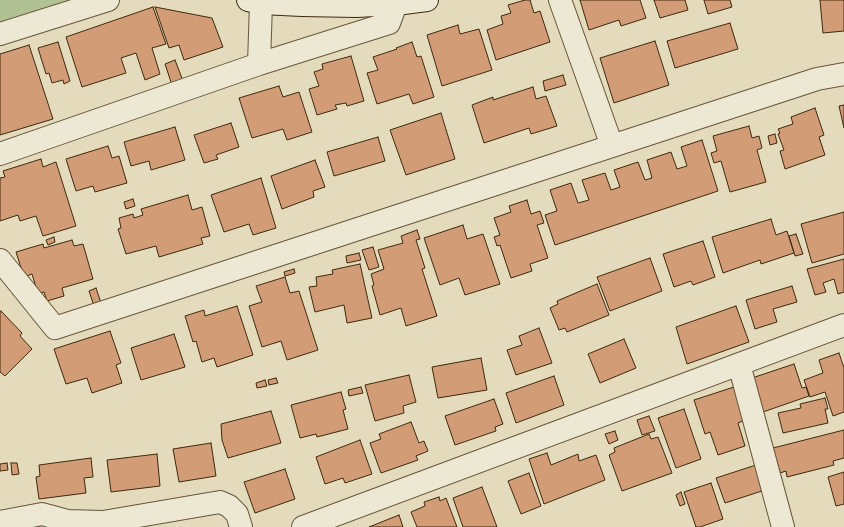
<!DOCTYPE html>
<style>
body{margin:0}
canvas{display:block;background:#e3dbbb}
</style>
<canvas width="844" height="527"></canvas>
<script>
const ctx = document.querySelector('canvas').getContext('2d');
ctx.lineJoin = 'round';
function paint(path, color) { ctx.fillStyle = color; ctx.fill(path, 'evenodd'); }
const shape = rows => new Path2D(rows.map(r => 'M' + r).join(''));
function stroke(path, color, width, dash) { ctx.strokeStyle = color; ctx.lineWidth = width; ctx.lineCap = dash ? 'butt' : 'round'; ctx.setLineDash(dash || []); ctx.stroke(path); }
const green = shape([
 [0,0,85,0,0,26]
]);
const building = shape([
 [525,0,530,0,534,13,540,11,550,42,496,60,487,30,503,24,501,16,511,13,508,5,525,0],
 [580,0,640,0,646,18,621,26,619,20,589,30,580,0],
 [654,0,685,0,688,10,660,18,654,0],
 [704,0,730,0,732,7,708,14,704,0],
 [820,0,844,0,844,31,823,33,820,0],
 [153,7,166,44,152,48,160,74,145,80,136,53,121,58,126,73,82,87,66,37,153,7],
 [155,7,212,18,223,47,184,60,179,45,169,48,155,7],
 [730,23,738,49,675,68,667,41,730,23],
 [458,25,460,34,479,29,492,70,442,86,427,35,458,25],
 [655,41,669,85,614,103,600,58,655,41],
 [58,42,70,81,64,84,63,80,52,83,49,73,46,74,38,48,58,42],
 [412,42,417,57,421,56,434,97,413,104,409,94,377,104,367,73,378,70,373,57,397,49,396,48,412,42],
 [29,45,53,119,0,135,0,54,29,45],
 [351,56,364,101,347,106,346,103,335,105,337,109,317,115,309,89,319,86,314,72,323,69,322,64,351,56],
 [175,60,183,81,172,85,165,64,175,60],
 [563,75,566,85,545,91,543,81,563,75],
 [279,86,283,97,299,92,312,132,287,140,283,129,252,138,239,98,279,86],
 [533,87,536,99,546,96,557,126,531,134,529,128,484,143,472,105,493,97,493,100,533,87],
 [844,105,844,128,839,106,844,105],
 [815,108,824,135,819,137,825,155,785,169,780,151,784,150,778,134,780,133,778,129,793,124,791,117,815,108],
 [441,113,455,159,406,175,390,130,441,113],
 [231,123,239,147,216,155,218,159,204,163,194,135,231,123],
 [749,126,752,138,759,136,762,148,757,150,766,182,730,192,721,161,714,163,711,153,717,151,713,136,749,126],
 [175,127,185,160,151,170,149,161,131,166,124,142,175,127],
 [775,134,777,143,770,145,768,136,775,134],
 [378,137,385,161,334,176,327,152,378,137],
 [702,140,718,191,555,245,545,215,557,211,550,190,571,183,578,203,589,200,582,180,605,173,611,190,620,187,614,170,638,162,645,180,652,178,647,160,671,152,677,169,687,166,681,147,702,140],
 [108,146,112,158,119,156,127,183,95,192,93,186,76,191,66,159,108,146],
 [41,159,43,167,56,162,76,226,43,236,36,216,20,221,18,215,0,221,0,178,5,177,3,171,41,159],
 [315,160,325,187,313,191,314,197,282,209,271,176,315,160],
 [261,178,276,228,253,235,249,224,224,232,211,195,261,178],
 [188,195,192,210,202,207,210,236,201,238,203,244,159,257,156,246,126,254,118,229,121,228,119,218,133,214,134,218,143,215,141,209,188,195],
 [133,199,135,206,126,209,124,202,133,199],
 [527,200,531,214,540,211,544,223,537,225,548,258,530,264,532,271,511,278,500,245,497,246,494,237,500,235,494,218,511,212,509,206,527,200],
 [844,212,844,254,812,263,801,224,844,212],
 [771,219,776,235,787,231,794,253,761,264,760,260,723,273,712,237,771,219],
 [463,225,467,239,483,234,500,284,465,295,459,278,440,285,424,238,463,225],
 [417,230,420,239,416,240,425,268,422,269,437,316,406,326,401,308,380,315,372,286,374,285,371,274,384,269,378,250,403,243,401,236,417,230],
 [796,234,803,254,795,256,789,236,796,234],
 [54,237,55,242,48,245,46,240,54,237],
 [72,240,74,246,83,244,93,279,62,288,64,296,47,301,44,292,38,294,32,274,24,277,16,252,43,244,44,248,72,240],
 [703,241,715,277,693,285,691,281,674,287,663,254,703,241],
 [373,247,379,267,369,270,362,250,373,247],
 [359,253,361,260,347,263,346,256,359,253],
 [650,258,662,291,610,311,597,277,650,258],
 [844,259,844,292,838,294,834,279,823,283,826,292,815,295,807,269,844,259],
 [360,264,372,318,347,323,344,305,315,312,309,287,317,286,316,277,333,274,332,270,360,264],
 [294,269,295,273,285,276,284,272,294,269],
 [285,277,290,293,299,291,318,350,287,360,281,341,262,347,249,306,262,302,256,286,285,277],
 [597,284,609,315,567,332,565,328,559,330,550,308,558,304,557,301,597,284],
 [792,286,797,302,773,309,777,322,755,329,746,300,792,286],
 [96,288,102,306,95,309,89,291,96,288],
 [237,306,253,355,217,367,214,358,202,362,196,341,193,342,185,316,204,310,205,316,237,306],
 [736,306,749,342,687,364,676,327,736,306],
 [1,311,22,333,20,336,32,349,5,376,0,372,0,313,1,311],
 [539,328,552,363,516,375,507,350,522,345,519,336,539,328],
 [110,331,121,363,116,365,122,383,92,393,87,378,66,384,54,349,110,331],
 [174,334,185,367,141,380,131,348,174,334],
 [624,339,636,368,600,383,588,354,624,339],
 [839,353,844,368,844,412,833,416,825,392,810,397,804,380,823,373,819,360,839,353],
 [481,358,487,390,438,398,432,367,481,358],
 [794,364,802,388,806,387,809,396,760,413,749,379,794,364],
 [409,375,416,402,403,406,404,413,375,421,365,385,409,375],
 [554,376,564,405,516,423,506,393,554,376],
 [276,378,278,383,269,385,268,380,276,378],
 [265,380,267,386,257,388,256,383,265,380],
 [361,387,363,393,349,396,348,390,361,387],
 [734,387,745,420,738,423,745,446,718,455,710,432,705,434,694,400,734,387],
 [341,392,346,409,343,410,348,429,317,437,316,434,300,438,291,405,341,392],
 [825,398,828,409,825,409,828,423,783,433,778,413,801,408,800,404,825,398],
 [494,399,503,424,495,427,496,431,455,445,445,416,494,399],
 [684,409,701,459,676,468,658,418,684,409],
 [271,411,281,443,228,458,222,440,221,424,271,411],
 [649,416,655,431,642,435,637,420,649,416],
 [411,422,419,443,424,441,428,451,416,456,418,460,381,473,370,443,381,439,379,434,411,422],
 [844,430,844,458,833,461,834,465,787,477,786,471,780,473,773,448,844,430],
 [615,431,618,440,609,444,605,434,615,431],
 [649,434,651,439,658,437,672,473,622,491,609,455,615,452,614,448,649,434],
 [360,440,372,474,345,483,343,478,325,484,316,457,360,440],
 [211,443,216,476,179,482,173,449,211,443],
 [547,453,551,465,578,454,579,461,596,455,605,480,544,504,529,459,547,453],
 [157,454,160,486,111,492,107,460,157,454],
 [91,458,93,477,84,478,86,493,39,499,36,477,40,476,39,465,91,458],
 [7,463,8,470,0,471,0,464,7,463],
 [11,463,17,463,19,474,12,475,11,463],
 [756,465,765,490,725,503,716,478,756,465],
 [285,469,295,499,255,513,244,482,285,469],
 [844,472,844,504,836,506,828,477,844,472],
 [529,473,541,506,521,514,508,481,529,473],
 [711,483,723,519,700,527,696,527,684,492,711,483],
 [482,487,497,527,463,527,453,498,482,487],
 [681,492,685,504,680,506,676,495,681,492],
 [439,497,440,501,446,498,457,527,417,527,411,512,425,506,424,502,439,497],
 [399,515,403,527,369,527,399,515]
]);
const street = shape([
 [560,0,612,146],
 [0,34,108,0],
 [259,64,261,3],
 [0,154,259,64,389,23,396,4],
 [0,260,55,328,817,79,844,74],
 [739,364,783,527],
 [0,522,42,514,68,521,103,522,220,502,229,506,237,514,241,527],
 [303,527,844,325]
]);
const secondary = shape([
 [248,0,261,3,302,5,356,6,396,4,427,0]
]);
paint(green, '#b0c193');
paint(building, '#d29d76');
stroke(building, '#3e290f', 1);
stroke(street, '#67563a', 24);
stroke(secondary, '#3e290f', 24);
stroke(street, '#ede8d3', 22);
stroke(secondary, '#ede8d3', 22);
</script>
